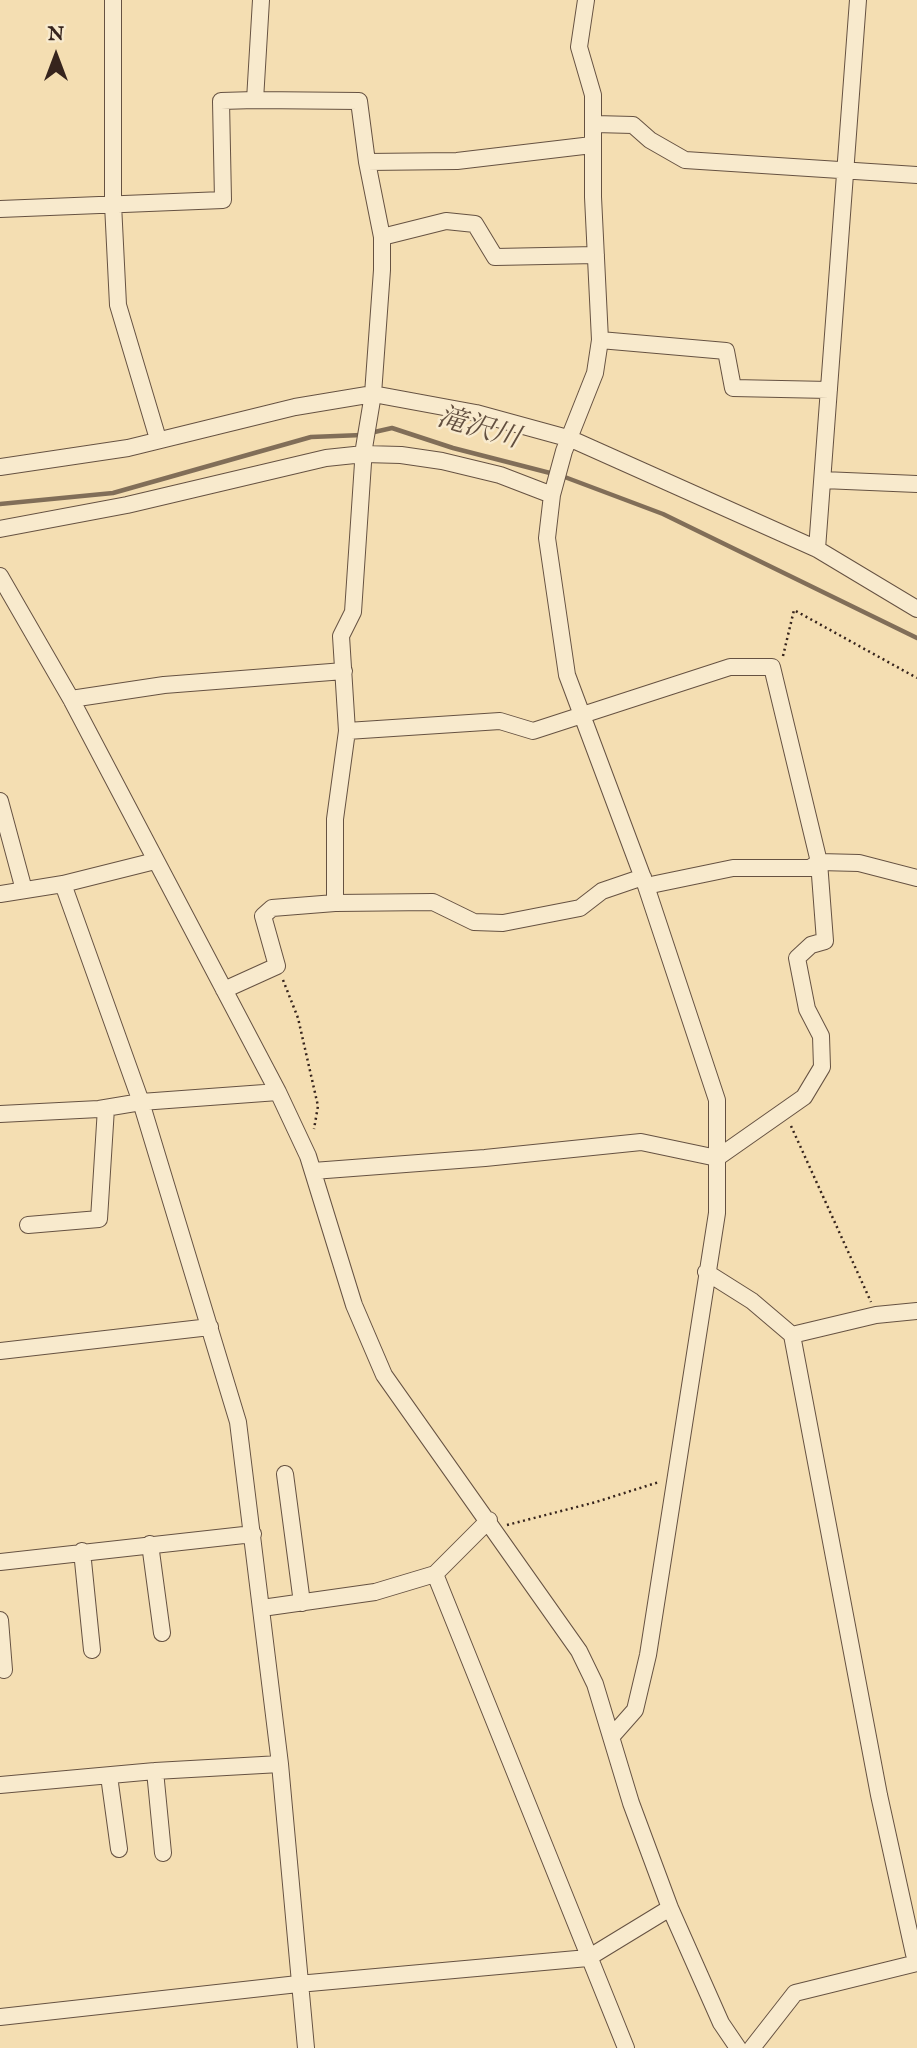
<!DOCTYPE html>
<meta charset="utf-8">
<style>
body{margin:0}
#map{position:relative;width:917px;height:2048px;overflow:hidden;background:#f4deb2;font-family:"IM FELL English",serif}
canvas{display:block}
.north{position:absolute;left:21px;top:21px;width:70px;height:70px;-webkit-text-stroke:5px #f8eacd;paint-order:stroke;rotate:0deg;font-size:19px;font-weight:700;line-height:28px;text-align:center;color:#36241d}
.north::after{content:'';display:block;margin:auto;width:24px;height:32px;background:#36241d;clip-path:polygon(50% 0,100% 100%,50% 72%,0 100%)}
</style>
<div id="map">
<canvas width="917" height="2048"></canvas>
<div class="north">N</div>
</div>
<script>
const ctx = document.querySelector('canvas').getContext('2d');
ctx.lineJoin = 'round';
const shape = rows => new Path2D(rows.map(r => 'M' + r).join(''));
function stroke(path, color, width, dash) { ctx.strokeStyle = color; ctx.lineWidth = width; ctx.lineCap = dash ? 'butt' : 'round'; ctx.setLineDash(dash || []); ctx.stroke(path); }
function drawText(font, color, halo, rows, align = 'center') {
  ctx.font = font + ' "IM FELL English","Noto Serif JP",serif'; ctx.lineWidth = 5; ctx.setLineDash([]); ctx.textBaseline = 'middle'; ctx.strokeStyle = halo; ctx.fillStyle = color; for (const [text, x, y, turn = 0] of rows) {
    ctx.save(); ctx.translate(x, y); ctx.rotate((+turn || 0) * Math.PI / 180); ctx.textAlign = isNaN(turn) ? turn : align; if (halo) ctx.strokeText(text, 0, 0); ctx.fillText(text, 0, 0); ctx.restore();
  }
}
const stream = shape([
 [370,433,392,428,453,448,554,474],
 [562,476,663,514,917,638],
 [0,504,113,493,311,437,362,435]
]);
const path = shape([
 [783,656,794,610,917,678],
 [283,980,298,1018,318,1106,314,1129],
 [791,1126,871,1302],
 [507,1525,596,1502,659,1482]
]);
const minor = shape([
 [113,0,113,204,118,305,158,439],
 [261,0,255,100,359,101,367,162,382,237,382,270,373,394,364,448,353,612,341,636,347,731,335,819,335,903],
 [586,0,579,47,593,95,593,197,600,340,595,373,564,451,552,495,547,538,567,675,646,886,717,1100,717,1213,648,1655,635,1710,612,1736],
 [595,124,633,125,650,140,685,160,917,175],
 [367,162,457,161,592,145],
 [0,209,223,200,221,101,255,100],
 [382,237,446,221,475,224,495,257,596,255],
 [600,340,726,351,733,388,829,390],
 [0,467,128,448,295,407,373,394,476,413,571,439,817,549,917,609],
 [823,480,917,484],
 [0,529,127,505,326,458,364,454,401,455,442,461,500,475,552,495],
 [817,549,858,0],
 [0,576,71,699,278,1092,308,1156,354,1305,384,1375,579,1651,595,1684,631,1803,670,1908,721,2023,738,2048],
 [71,699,164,685,344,671],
 [0,801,24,890],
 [63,884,141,1102,238,1422,280,1764,306,2048],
 [646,886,733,868,810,868,819,862,859,863,917,878],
 [0,894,63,884,155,861],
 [224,990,277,966,263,916,272,908,335,903,433,902,474,922,503,923,580,908,602,891,643,877],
 [0,1114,99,1109,141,1102,278,1092],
 [313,1171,485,1158,641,1142,717,1158,804,1097,822,1067,821,1036,807,1009,797,958,811,945,825,941,819,862,772,667,730,667,533,731,500,721,347,731],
 [28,1225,99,1219,106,1108],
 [706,1272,752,1301,792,1335,879,1795,914,1954,917,1955],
 [792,1335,876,1315,917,1311],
 [0,1351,210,1327],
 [285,1474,302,1603],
 [150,1544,162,1633],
 [82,1551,92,1650],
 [0,1562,253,1534],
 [435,1574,626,2048],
 [262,1608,375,1592,435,1574,489,1520],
 [0,1620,4,1670],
 [155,1771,163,1853],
 [109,1776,119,1849],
 [0,1785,155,1771,280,1764],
 [0,2017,298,1984,588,1958,670,1908],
 [752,2048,795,1993,917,1963]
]);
const waterNames = [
 ["滝沢川",478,430,16]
];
stroke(stream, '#816e58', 4.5);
stroke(minor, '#665242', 18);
stroke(path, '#36241d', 2.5, [2, 3.5]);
stroke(minor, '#f8eacd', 16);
drawText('italic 28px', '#624f3f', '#f8eacd', waterNames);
</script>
